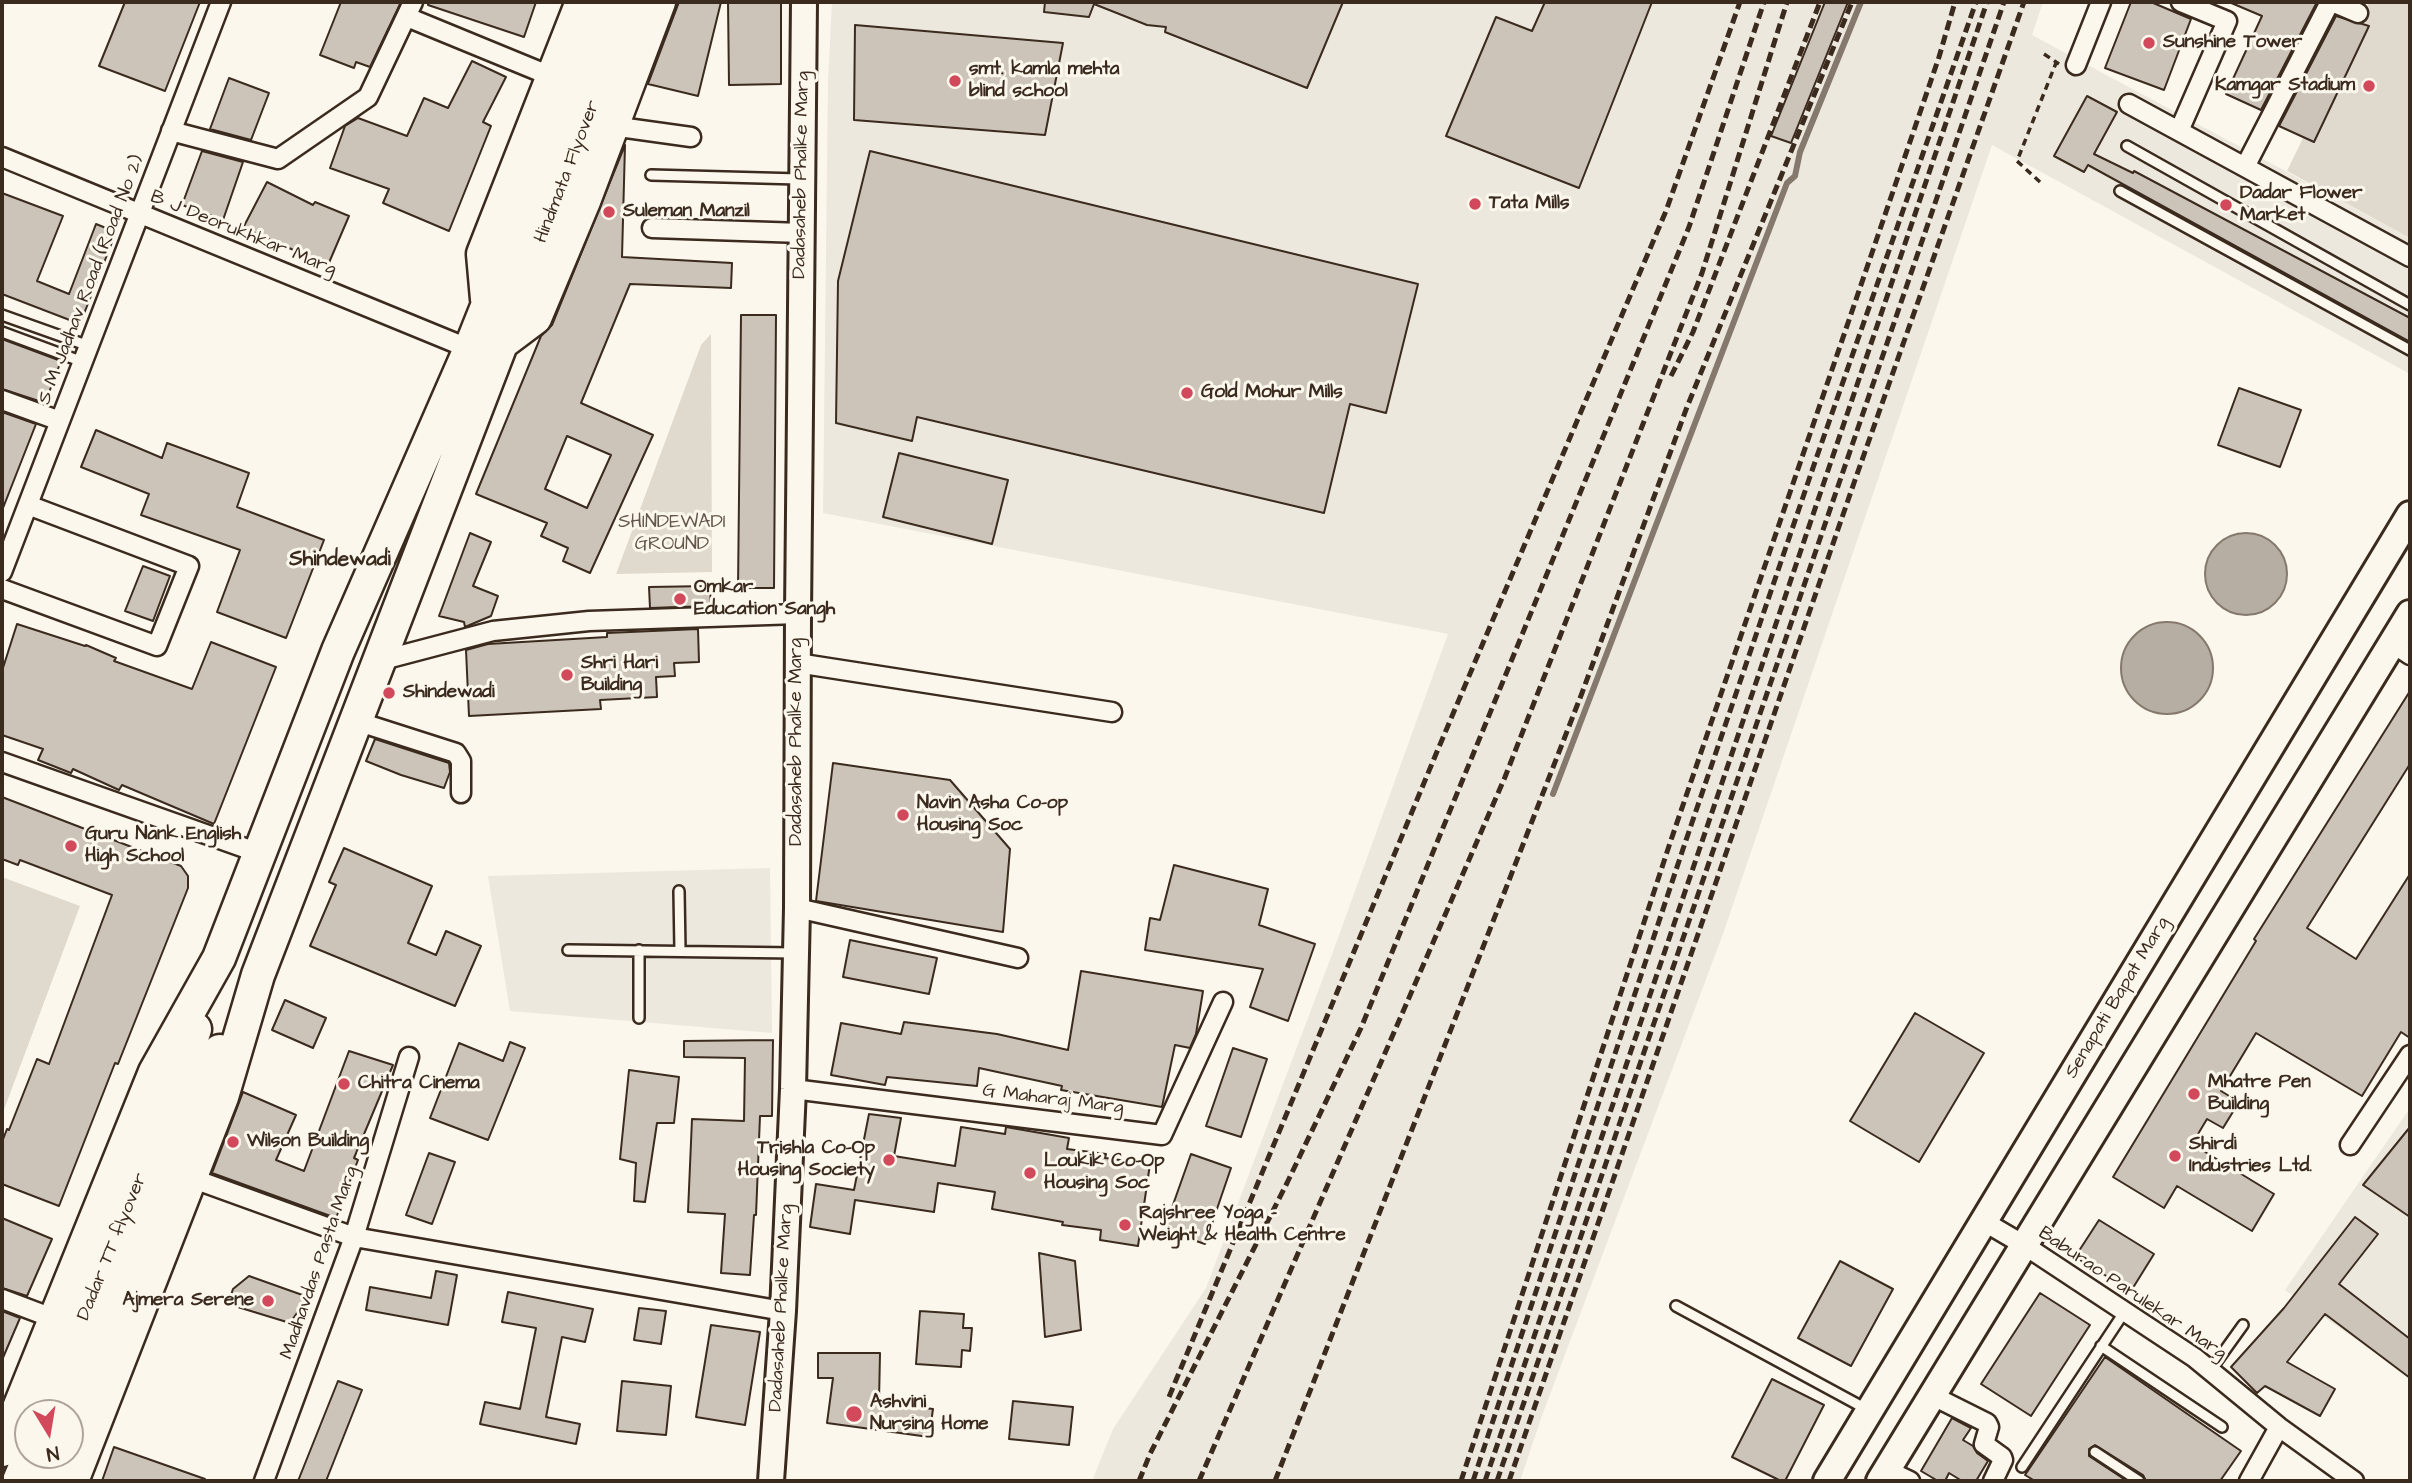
<!DOCTYPE html>
<style>
body{margin:0}
#map{position:relative;width:2412px;height:1483px;overflow:hidden;background:#fbf7ec;font-family:"Architects Daughter",sans-serif}
canvas{display:block}
.frame{position:absolute;inset:0;border:4px solid #3b2a1e;pointer-events:none}
.north{position:absolute;left:14px;top:1399px;width:70px;height:70px;box-sizing:border-box;background:#fbf7ec;border:2px solid #aea59a;border-radius:50%;rotate:169deg;font-size:19px;font-weight:700;line-height:28px;text-align:center;color:#3b2a1e}
.north::after{content:'';display:block;margin:auto;width:24px;height:32px;background:#d1495b;clip-path:polygon(50% 0,100% 100%,50% 72%,0 100%)}
</style>
<div id="map">
<canvas width="2412" height="1483"></canvas>
<div class="frame"></div>
<div class="north">N</div>
</div>
<script>
const ctx = document.querySelector('canvas').getContext('2d');
ctx.lineJoin = 'round';
function paint(path, color) { ctx.fillStyle = color; ctx.fill(path, 'evenodd'); }
const shape = rows => new Path2D(rows.map(r => 'M' + r).join(''));
function stroke(path, color, width, dash) { ctx.strokeStyle = color; ctx.lineWidth = width; ctx.lineCap = dash ? 'butt' : 'round'; ctx.setLineDash(dash || []); ctx.stroke(path); }
function drawText(font, color, halo, rows, align = 'center') {
  ctx.font = font + ' "Architects Daughter",sans-serif'; ctx.lineWidth = 6; ctx.setLineDash([]); ctx.textBaseline = 'middle'; ctx.strokeStyle = halo; ctx.fillStyle = color; for (const [text, x, y, turn = 0] of rows) {
    ctx.save(); ctx.translate(x, y); ctx.rotate((+turn || 0) * Math.PI / 180); ctx.textAlign = isNaN(turn) ? turn : align; if (halo) ctx.strokeText(text, 0, 0); ctx.fillText(text, 0, 0); ctx.restore();
  }
}
const built = shape([
 [832,2,2043,2,2032,35,2410,238,2410,374,1992,145,1723,934,1543,1413,1520,1481,1092,1481,1113,1429,1206,1288,1334,949,1448,634,823,513,828,81],
 [770,868,772,1033,510,1011,488,876],
 [2410,1108,2410,1377,2285,1290]
]);
const green = shape([
 [2369,2,2410,2,2410,238,2287,171],
 [711,334,712,572,616,574,701,345],
 [2,877,80,906,2,1115]
]);
const water = shape([
 '2205 574a41 41 0 1 1 82 0a41 41 0 1 1-82 0Z',
 '2121 668a46 46 0 1 1 92 0a46 46 0 1 1-92 0Z'
]);
const stream = shape([
 [1553,794,1787,183,1795,176,1800,152,1861,2]
]);
const building = shape([
 [125,2,200,2,165,91,99,66,125,2],
 [341,2,401,2,370,67,356,62,354,68,320,55,341,2],
 [428,2,536,2,524,37,428,5,428,2],
 [679,2,721,2,698,96,648,84,679,2],
 [728,2,781,2,781,84,729,85,728,2],
 [1045,2,1343,2,1307,88,1165,32,1166,27,1147,25,1094,4,1089,17,1044,12,1045,2],
 [1545,2,1652,2,1579,188,1446,136,1496,17,1532,31,1545,2],
 [1825,2,1848,2,1791,143,1771,136,1825,2],
 [2131,2,2151,2,2191,19,2164,90,2105,68,2131,2],
 [2229,2,2317,2,2261,110,2226,94,2262,16,2229,2],
 [2336,16,2369,26,2314,142,2279,126,2336,16],
 [855,25,1063,43,1045,135,854,120,855,25],
 [472,61,506,77,483,122,491,126,449,231,383,203,389,189,330,168,345,126,358,118,407,136,424,98,448,108,472,61],
 [229,78,269,93,251,140,210,129,229,78],
 [2087,96,2117,112,2094,154,2133,173,2134,171,2410,318,2410,342,2088,165,2084,172,2054,156,2087,96],
 [625,145,622,257,732,263,731,288,630,284,581,403,653,435,590,573,563,561,568,548,541,536,547,523,476,494,541,336,552,325,625,145],
 [567,436,611,455,587,508,545,489,567,436],
 [202,151,243,162,223,220,182,205,202,151],
 [870,151,1418,284,1386,413,1350,404,1324,513,917,417,912,441,836,423,838,281,870,151],
 [267,182,313,205,315,202,349,216,328,265,243,228,267,182],
 [2,193,63,216,37,281,69,294,96,224,116,232,80,324,2,294,2,193],
 [741,315,776,315,774,588,738,588,741,315],
 [2,339,61,361,45,403,2,389,2,339],
 [2239,388,2301,410,2280,467,2218,445,2239,388],
 [2,412,36,424,3,508,2,508,2,412],
 [96,430,162,458,167,443,249,473,237,507,324,540,286,638,217,612,240,550,141,515,149,494,81,467,96,430],
 [899,453,1008,480,992,544,883,517,899,453],
 [470,533,491,542,473,586,498,596,491,616,465,627,464,622,439,616,470,533],
 [143,566,170,576,153,621,125,611,143,566],
 [710,586,711,606,650,608,649,587,710,586],
 [17,624,85,646,86,645,116,658,114,661,192,689,211,642,276,667,214,824,122,785,119,790,73,769,71,773,38,760,43,749,2,735,2,671,17,624],
 [698,629,699,662,674,663,675,676,656,677,657,697,600,700,601,709,469,716,466,650,488,644,607,637,607,633,698,629],
 [2410,691,2410,764,2307,928,2356,959,2410,874,2410,1038,2401,1032,2362,1096,2256,1033,2221,1091,2239,1102,2223,1128,2207,1119,2192,1144,2274,1194,2252,1231,2177,1186,2164,1208,2113,1177,2256,941,2254,939,2410,691],
 [375,739,449,763,450,772,444,788,401,775,366,761,375,739],
 [833,763,950,780,1010,849,1003,932,816,901,833,763],
 [2,797,181,866,188,876,188,888,118,1064,115,1063,59,1206,2,1184,2,1142,7,1129,9,1130,37,1059,49,1064,112,895,20,860,18,865,2,859,2,797],
 [344,848,432,886,408,943,436,955,446,931,481,946,455,1006,310,946,336,885,329,882,344,848],
 [1174,865,1268,889,1259,925,1315,944,1288,1021,1250,1007,1263,969,1145,950,1150,918,1160,920,1174,865],
 [850,940,937,958,929,994,843,977,850,940],
 [1081,971,1203,991,1196,1034,1190,1048,1175,1045,1162,1107,1061,1090,1062,1086,979,1068,977,1086,887,1077,885,1085,831,1075,841,1023,901,1034,904,1022,997,1034,1068,1050,1081,971],
 [285,1000,326,1018,313,1048,272,1030,285,1000],
 [1915,1013,1984,1053,1919,1162,1850,1121,1915,1013],
 [773,1040,772,1116,760,1116,756,1215,754,1215,750,1275,721,1273,725,1214,688,1212,692,1119,744,1121,745,1058,684,1057,684,1041,773,1040],
 [510,1042,525,1048,488,1140,430,1118,459,1043,503,1061,510,1042],
 [1233,1048,1267,1059,1241,1137,1206,1126,1233,1048],
 [349,1051,393,1065,354,1158,358,1160,336,1218,212,1173,243,1092,296,1115,276,1160,304,1171,349,1051],
 [629,1070,679,1077,674,1123,657,1123,645,1202,634,1201,636,1163,620,1159,629,1070],
 [869,1114,901,1118,894,1156,955,1166,961,1127,1005,1134,1006,1127,1069,1138,1067,1149,1106,1154,1105,1158,1150,1164,1138,1246,1100,1240,1101,1230,1062,1225,1063,1222,992,1209,995,1192,938,1183,934,1212,855,1200,850,1234,810,1227,816,1184,854,1190,869,1114],
 [2410,1127,2410,1217,2363,1185,2410,1127],
 [429,1153,455,1162,432,1224,406,1215,429,1153],
 [1191,1154,1231,1168,1205,1244,1164,1230,1191,1154],
 [2355,1217,2378,1234,2339,1284,2410,1339,2410,1378,2325,1314,2287,1362,2335,1389,2320,1416,2265,1386,2257,1393,2231,1367,2284,1308,2355,1217],
 [2,1218,52,1239,27,1296,2,1288,2,1218],
 [2099,1220,2154,1254,2131,1291,2075,1257,2099,1220],
 [1039,1253,1075,1261,1081,1330,1045,1337,1039,1253],
 [1840,1261,1893,1289,1851,1366,1798,1338,1840,1261],
 [436,1271,457,1275,448,1325,366,1310,370,1287,431,1298,436,1271],
 [249,1276,308,1297,290,1323,228,1304,233,1289,249,1276],
 [508,1292,593,1309,585,1342,562,1337,546,1417,580,1424,576,1444,480,1424,485,1402,520,1409,536,1328,502,1322,508,1292],
 [2040,1293,2090,1325,2031,1416,1981,1384,2040,1293],
 [639,1308,666,1311,661,1344,634,1340,639,1308],
 [2,1311,20,1318,2,1360,2,1311],
 [920,1311,964,1314,963,1328,972,1328,970,1351,962,1350,961,1367,916,1364,920,1311],
 [711,1325,760,1332,745,1425,696,1417,711,1325],
 [818,1353,880,1353,879,1402,933,1409,929,1437,827,1423,833,1378,818,1378,818,1353],
 [2105,1357,2241,1451,2220,1481,2146,1481,2143,1475,2095,1445,2089,1449,2089,1456,2127,1481,2035,1481,2025,1475,2105,1357],
 [1772,1379,1824,1405,1785,1481,1781,1481,1732,1457,1772,1379],
 [338,1381,362,1390,326,1481,298,1481,338,1381],
 [622,1381,671,1386,666,1435,617,1431,622,1381],
 [1013,1401,1073,1407,1069,1445,1009,1439,1013,1401],
 [1952,1418,1971,1428,1963,1440,1973,1446,1977,1453,1988,1461,1976,1481,1962,1481,1949,1473,1945,1481,1938,1481,1921,1471,1952,1418],
 [114,1447,205,1479,204,1481,102,1481,114,1447]
]);
const path = shape([
 [2044,54,2059,64],
 [2040,182,2017,161,2056,63]
]);
const lane = shape([
 [2127,146,2410,305],
 [651,175,799,179],
 [2120,191,2410,350],
 [2,315,89,346],
 [2,332,83,362],
 [679,891,680,951],
 [568,950,795,953],
 [639,950,639,1018],
 [1676,1306,1868,1410],
 [2101,1346,2222,1427],
 [2210,1371,2243,1325],
 [2095,1452,2139,1481],
 [2022,1467,2125,1311]
]);
const street = shape([
 [2332,2,2358,13],
 [407,17,553,77],
 [2076,65,2101,2],
 [2129,104,2410,257],
 [612,126,691,137],
 [171,131,278,159,368,97,413,2],
 [2179,131,2227,21,2181,2],
 [2,157,470,349],
 [2245,167,2330,2],
 [652,228,802,233],
 [2,400,60,421],
 [2,572,221,2],
 [2,589,157,646,189,566,28,505],
 [2392,643,2410,655],
 [379,661,493,631,589,621,798,614],
 [797,663,1112,712],
 [356,721,456,753,461,761,461,793],
 [2,762,259,853],
 [797,908,1018,958],
 [793,1089,1162,1135,1223,1002],
 [2350,1145,2410,1055],
 [191,1178,354,1237,783,1311],
 [1983,1221,2024,1245,2195,1358,2279,1427,2354,1481],
 [2,1299,55,1319],
 [1933,1396,1987,1423,1989,1427,1984,1444,2002,1457,2003,1460,1993,1481],
 [1887,1470,1910,1481],
 [264,1481,354,1237,409,1057],
 [2249,1481,2279,1427]
]);
const secondary = shape([
 [771,1481,783,1311,793,1089,797,908,798,614,804,2]
]);
const primary = shape([
 [1827,1481,2410,515],
 [1880,1481,2410,614]
]);
const highway = shape([
 [487,299,483,254,582,2],
 [503,342,535,318,584,201,659,2],
 [47,1413,178,1081,195,1029],
 [70,1422,201,1090,220,1051],
 [2,1450,155,1072,219,958,338,651,470,349,502,269,605,2],
 [19,1481,30,1455],
 [45,1481,56,1455],
 [72,1481,222,1097,258,975,633,2]
]);
const rail = shape([
 [1671,376,1693,332,1820,2],
 [1169,1397,1436,754,1666,211,1740,2],
 [1139,1481,1150,1454,1287,1183,1361,1028,1689,227,1764,2],
 [1199,1481,1505,777,1702,273,1787,2],
 [1275,1481,1582,693,1687,407,1852,2],
 [1461,1481,1670,843,1939,57,1955,2],
 [1473,1481,1683,849,1816,459,1976,2],
 [1485,1481,1987,2],
 [1497,1481,2004,2],
 [1509,1481,1855,480,2024,2]
]);
const markers = [
 [2149,43,7,"#d1495b"],
 [955,81,7,"#d1495b"],
 [2369,86,7,"#d1495b"],
 [1475,204,7,"#d1495b"],
 [2226,205,7,"#d1495b"],
 [609,212,7,"#d1495b"],
 [1187,393,7,"#d1495b"],
 [680,599,7,"#d1495b"],
 [567,675,7,"#d1495b"],
 [389,693,7,"#d1495b"],
 [903,815,7,"#d1495b"],
 [71,846,7,"#d1495b"],
 [344,1084,7,"#d1495b"],
 [2194,1094,7,"#d1495b"],
 [233,1142,7,"#d1495b"],
 [2175,1156,7,"#d1495b"],
 [889,1160,7,"#d1495b"],
 [1030,1173,7,"#d1495b"],
 [1125,1225,7,"#d1495b"],
 [268,1301,7,"#d1495b"],
 [854,1414,9,"#d1495b"]
];
const poiNames = [
 ["Sunshine Tower",2163,43],
 ["smt. kamla mehta",969,70],
 ["blind school",969,92],
 ["Kamgar Stadium",2355,86,"right"],
 ["Dadar Flower",2240,194],
 ["Market",2240,216],
 ["Tata Mills",1489,204],
 ["Suleman Manzil",623,212],
 ["Gold Mohur Mills",1201,393],
 ["Omkar",694,588],
 ["Education Sangh",694,610],
 ["Shri Hari",581,664],
 ["Building",581,686],
 ["Shindewadi",403,693],
 ["Navin Asha Co-op",917,804],
 ["Housing Soc",917,826],
 ["Guru Nank English",85,835],
 ["High School",85,857],
 ["Mhatre Pen",2208,1083],
 ["Building",2208,1105],
 ["Chitra Cinema",358,1084],
 ["Wilson Building",247,1142],
 ["Shirdi",2189,1145],
 ["Industries Ltd.",2189,1167],
 ["Trishla Co-Op",875,1149,"right"],
 ["Housing Society",875,1171,"right"],
 ["Loukik Co-Op",1044,1162],
 ["Housing Soc",1044,1184],
 ["Rajshree Yoga -",1139,1214],
 ["Weight & Health Centre",1139,1236],
 ["Ajmera Serene",254,1301,"right"],
 ["Ashvini",870,1403],
 ["Nursing Home",870,1425]
];
const streetNames = [
 ["Hindmata Flyover",568,172,-69],
 ["Dadasaheb Phalke Marg",802,175,-89],
 ["B J Deorukhkar Marg",243,234,22],
 ["S M Jadhav Road (Road No 2)",92,280,-69],
 ["Dadasaheb Phalke Marg",797,742,-90],
 ["Senapati Bapat Marg",2118,998,-59],
 ["G Maharaj Marg",1053,1100,7],
 ["Dadar TT flyover",113,1247,-68],
 ["Madhavdas Pasta Marg",320,1263,-71],
 ["Baburao Parulekar Marg",2132,1294,34],
 ["Dadasaheb Phalke Marg",782,1308,-87]
];
const parkNames = [
 ["SHINDEWADI",672,523],
 ["GROUND",672,545]
];
const neighbourhoodNames = [
 ["Shindewadi",340,561]
];
paint(built, '#ede8dd');
paint(green, '#dfd9ce');
paint(water, '#b6aea2');
stroke(water, '#85796d', 2);
stroke(stream, '#85796d', 6);
paint(building, '#ccc4b9');
stroke(building, '#3b2a1e', 2);
stroke(lane, '#3b2a1e', 14);
stroke(street, '#3b2a1e', 23);
stroke(secondary, '#3b2a1e', 30);
stroke(primary, '#3b2a1e', 32);
stroke(highway, '#3b2a1e', 37);
stroke(path, '#3b2a1e', 3.5, [7, 5]);
stroke(lane, '#fbf7ec', 9);
stroke(street, '#fbf7ec', 18);
stroke(secondary, '#fbf7ec', 24);
stroke(primary, '#fbf7ec', 26);
stroke(highway, '#fbf7ec', 32);
stroke(rail, '#3b2a1e', 5, [10, 5]);
for (const [x, y, r, color] of markers) { const dot = new Path2D(); dot.arc(x, y, r, 0, 2 * Math.PI); ctx.fillStyle = color; ctx.fill(dot); stroke(dot, '#fbf7ec', 2.5); }
drawText('bold 19px', '#3b2a1e', '#fbf7ec', poiNames, 'left');
drawText('19px', '#3b2a1e', '#fbf7ec', streetNames);
drawText('19px', '#64564a', '#fbf7ec', parkNames);
drawText('bold 21px', '#3b2a1e', '#fbf7ec', neighbourhoodNames);
</script>
